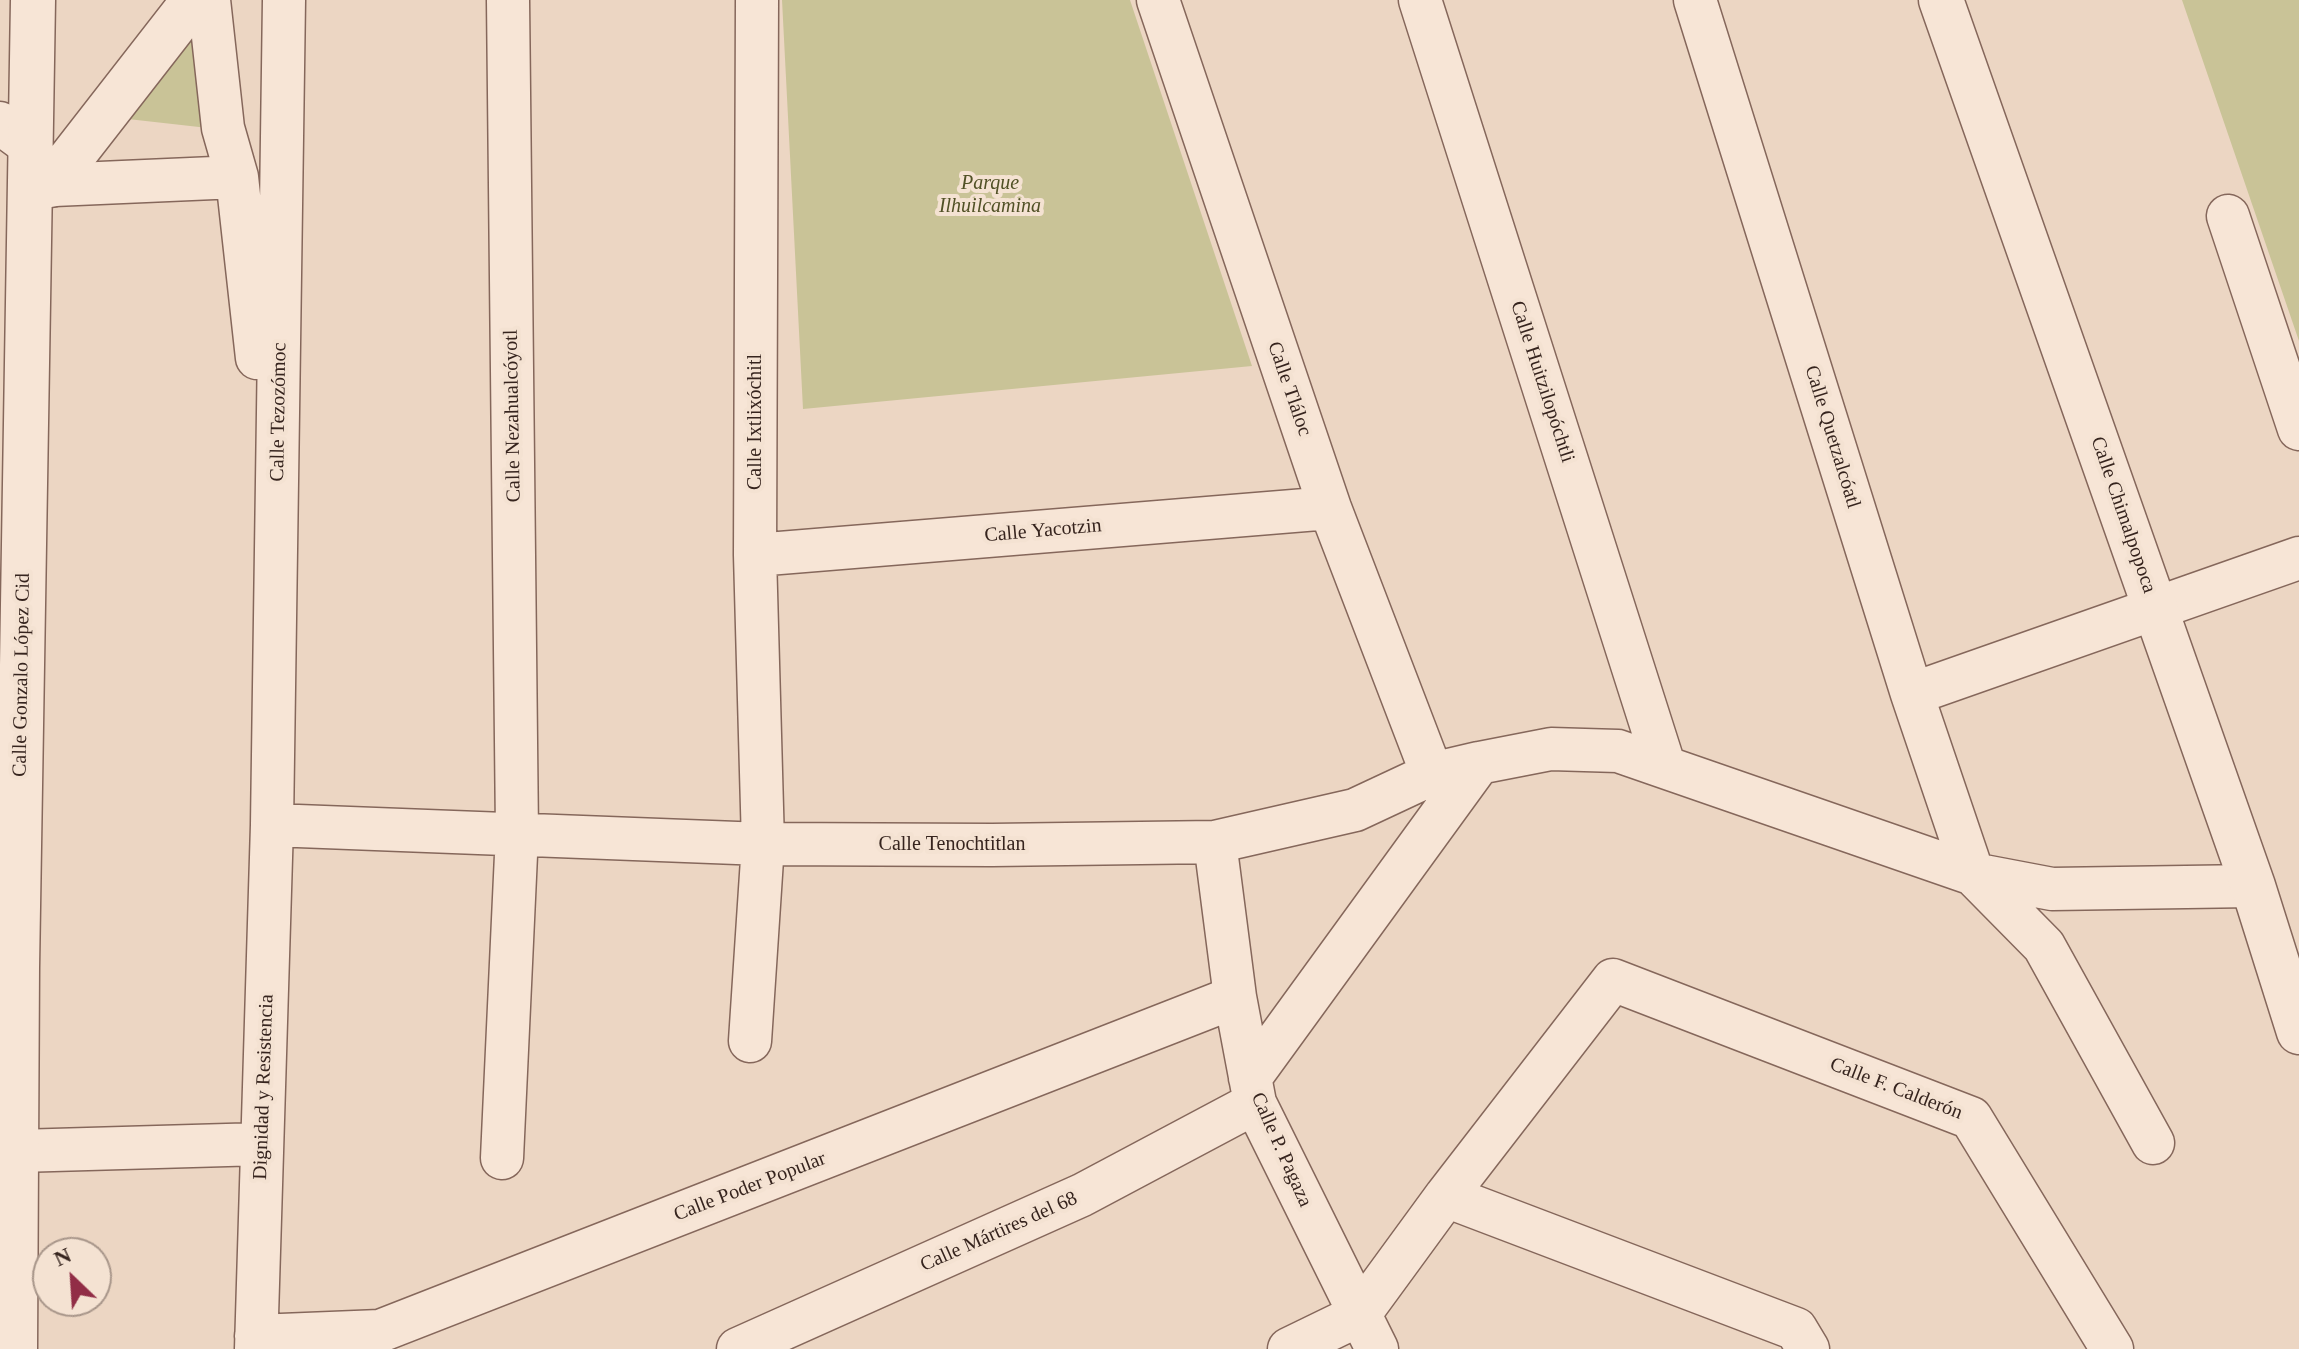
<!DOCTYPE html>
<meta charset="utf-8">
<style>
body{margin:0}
#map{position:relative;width:2299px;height:1349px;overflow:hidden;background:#ecd6c3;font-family:"Times New Roman",serif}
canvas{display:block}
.north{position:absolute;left:32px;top:1237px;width:80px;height:80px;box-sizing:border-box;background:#f4e2d2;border:2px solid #a8968a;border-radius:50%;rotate:335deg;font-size:22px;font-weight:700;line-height:32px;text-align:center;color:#36241e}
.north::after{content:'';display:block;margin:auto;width:28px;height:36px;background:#912d46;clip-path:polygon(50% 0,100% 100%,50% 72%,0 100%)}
</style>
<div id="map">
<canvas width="2299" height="1349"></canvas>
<div class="north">N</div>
</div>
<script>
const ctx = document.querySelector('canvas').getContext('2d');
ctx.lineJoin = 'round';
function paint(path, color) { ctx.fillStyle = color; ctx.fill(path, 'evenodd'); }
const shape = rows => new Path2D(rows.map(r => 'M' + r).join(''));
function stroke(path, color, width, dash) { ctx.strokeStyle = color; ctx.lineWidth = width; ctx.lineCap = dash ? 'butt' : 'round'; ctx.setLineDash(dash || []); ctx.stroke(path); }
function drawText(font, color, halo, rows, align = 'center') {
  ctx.font = font + ' "Times New Roman",serif'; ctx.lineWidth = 8; ctx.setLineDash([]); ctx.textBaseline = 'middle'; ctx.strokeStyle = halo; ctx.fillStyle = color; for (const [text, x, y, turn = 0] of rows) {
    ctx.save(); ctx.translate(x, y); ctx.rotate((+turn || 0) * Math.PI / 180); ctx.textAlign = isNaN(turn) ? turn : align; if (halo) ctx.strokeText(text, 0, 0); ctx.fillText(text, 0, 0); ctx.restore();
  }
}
const green = shape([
 [782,0,1130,0,1252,366,803,409],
 [2182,0,2299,0,2299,341],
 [189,24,208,128,110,117]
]);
const minor = shape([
 [209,0,223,128,237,177,257,358],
 [1158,0,1330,508,1432,774],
 [1420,0,1664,765],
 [1695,0,1912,694,1973,874,2044,946,2153,1143],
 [0,123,31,146],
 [31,186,237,177],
 [2228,216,2299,429],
 [755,555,1330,508],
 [1912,694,2299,558],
 [272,825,763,844,992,845,1215,842,1355,810,1432,774,1479,763,1551,749,1618,751,1973,874,2052,889,2253,886],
 [1215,842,1235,997,1255,1103,1377,1349],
 [750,1041,763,844,755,555,757,0],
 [1250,1078,1479,763],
 [18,1151,262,1144],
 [502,1158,517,833,508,0],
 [1446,1196,1796,1329,1808,1349],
 [256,1336,380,1331,1235,997],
 [256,1349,272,825,284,0],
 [738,1349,1082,1195,1255,1103],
 [1289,1349,1359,1315,1446,1196,1613,980,1971,1118,2112,1349]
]);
const tertiary = shape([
 [1941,0,2253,886,2299,1032],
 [50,185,194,0],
 [15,1349,17,967,33,0]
]);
const parkNames = [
 ["Parque",990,184],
 ["Ilhuilcamina",990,207]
];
const streetNames = [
 ["Calle Huitzilopóchtli",1542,382,72],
 ["Calle Tláloc",1289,389,71],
 ["Calle Tezozómoc",279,412,-89],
 ["Calle Nezahualcóyotl",513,416,-91],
 ["Calle Ixtlixóchitl",756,422,-90],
 ["Calle Quetzalcóatl",1832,437,73],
 ["Calle Chimalpopoca",2123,515,71],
 ["Calle Yacotzin",1043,531,-5],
 ["Calle Gonzalo López Cid",22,675,-89],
 ["Calle Tenochtitlan",952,845],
 ["Dignidad y Resistencia",264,1087,-88],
 ["Calle F. Calderón",1896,1089,21],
 ["Calle P. Pagaza",1281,1150,66],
 ["Calle Poder Popular",750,1187,-21],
 ["Calle Mártires del 68",999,1232,-24]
];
paint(green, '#c9c397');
stroke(minor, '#85675b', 45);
stroke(tertiary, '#85675b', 47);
stroke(minor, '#f7e5d6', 42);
stroke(tertiary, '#f7e5d6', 44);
drawText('italic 20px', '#515126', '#f4e2d2', parkNames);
drawText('20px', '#36241e', '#f4e2d2', streetNames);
</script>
